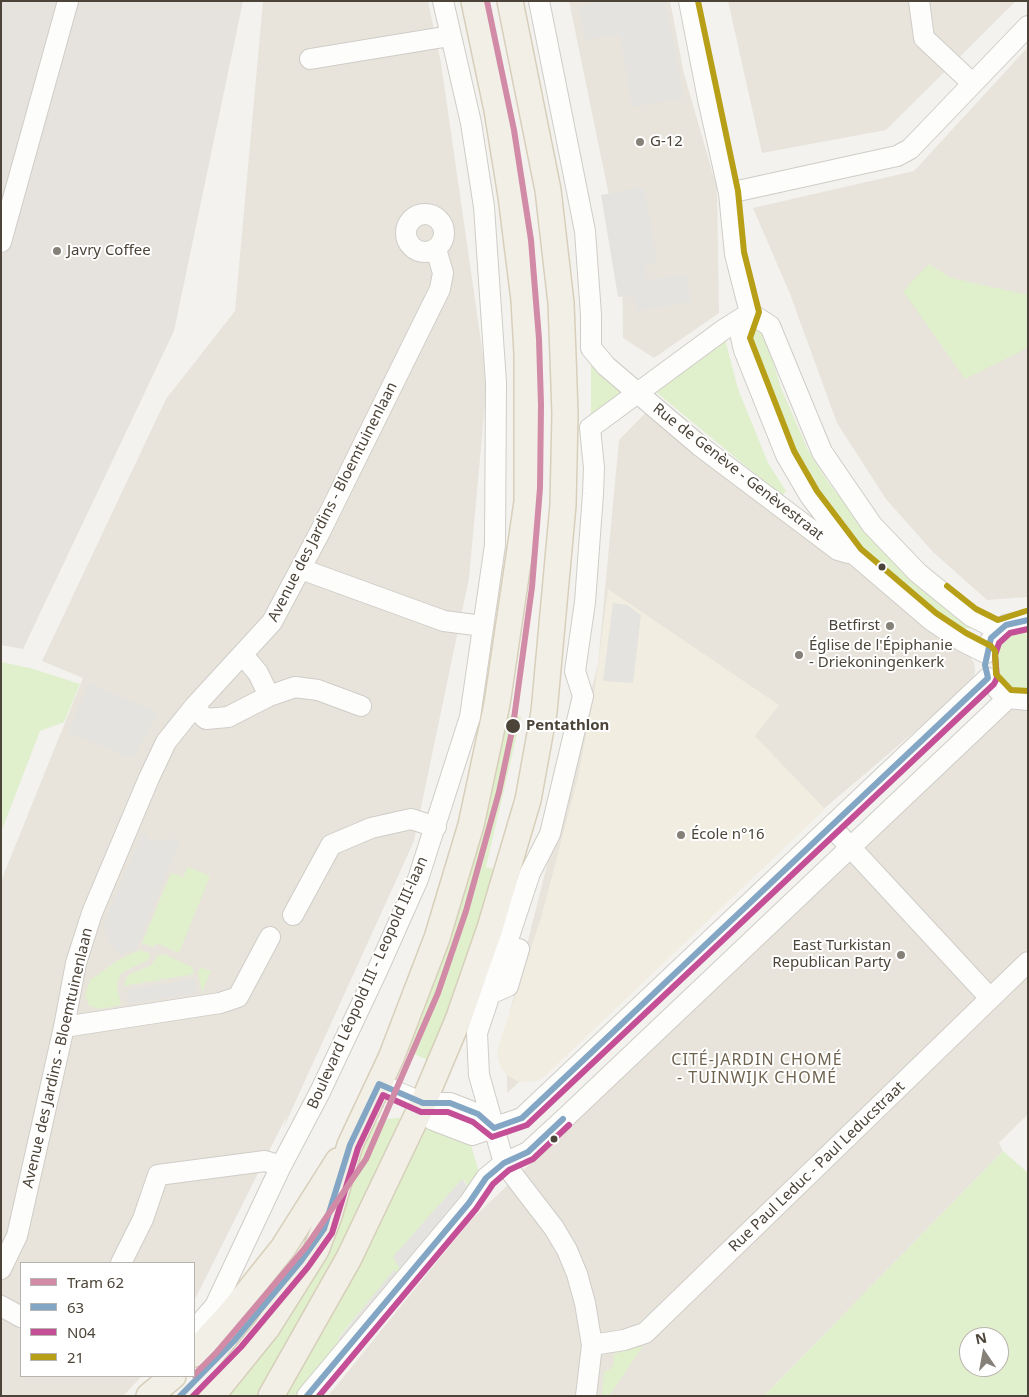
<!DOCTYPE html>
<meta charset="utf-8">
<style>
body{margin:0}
#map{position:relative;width:1029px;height:1397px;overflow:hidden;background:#f3f2ee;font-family:"Noto Sans",sans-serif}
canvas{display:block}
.frame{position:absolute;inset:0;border:2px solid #4c4438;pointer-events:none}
.legend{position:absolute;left:20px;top:1262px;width:175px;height:115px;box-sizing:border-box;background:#fff;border:1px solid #b7b4af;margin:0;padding:6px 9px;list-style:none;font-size:15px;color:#4c4438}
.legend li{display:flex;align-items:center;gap:10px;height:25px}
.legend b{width:25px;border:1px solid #b7b4af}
.north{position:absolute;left:959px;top:1327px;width:50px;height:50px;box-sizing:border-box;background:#fff;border:1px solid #b7b4af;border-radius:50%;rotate:348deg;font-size:14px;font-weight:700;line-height:20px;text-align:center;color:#4c4438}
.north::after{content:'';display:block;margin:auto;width:18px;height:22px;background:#868178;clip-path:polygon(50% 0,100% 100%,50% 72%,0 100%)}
</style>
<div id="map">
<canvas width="1029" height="1397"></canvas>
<div class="frame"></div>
<ul class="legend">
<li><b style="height:6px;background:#d18ba7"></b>Tram 62</li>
<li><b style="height:6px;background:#83a6c4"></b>63</li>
<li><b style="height:6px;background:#c44f97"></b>N04</li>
<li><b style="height:6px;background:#b79f17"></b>21</li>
</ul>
<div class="north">N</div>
</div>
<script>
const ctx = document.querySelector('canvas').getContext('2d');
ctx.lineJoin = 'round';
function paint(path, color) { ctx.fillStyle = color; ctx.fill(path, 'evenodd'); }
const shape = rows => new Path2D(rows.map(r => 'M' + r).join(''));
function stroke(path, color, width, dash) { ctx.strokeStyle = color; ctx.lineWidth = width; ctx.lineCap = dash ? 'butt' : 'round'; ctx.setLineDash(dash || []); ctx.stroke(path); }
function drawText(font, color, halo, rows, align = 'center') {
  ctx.font = font + ' "Noto Sans",sans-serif'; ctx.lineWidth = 4; ctx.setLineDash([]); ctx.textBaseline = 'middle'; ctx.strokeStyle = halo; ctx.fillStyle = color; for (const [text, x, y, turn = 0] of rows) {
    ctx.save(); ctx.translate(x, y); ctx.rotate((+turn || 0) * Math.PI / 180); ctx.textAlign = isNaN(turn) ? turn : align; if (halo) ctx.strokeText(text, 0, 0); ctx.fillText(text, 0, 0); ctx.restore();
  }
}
const residential = shape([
 [263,1,428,1,441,63,487,383,469,578,414,841,283,1129,287,1115,194,1301,194,1263,21,1263,21,1376,142,1376,123,1396,1,1396,1,881,83,678,42,661,166,399,235,311],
 [569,1,670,1,684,74,717,188,719,313,654,358,623,338,622,259],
 [728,1,1016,1,886,130,762,153],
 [1028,47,1028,597,987,600,932,551,886,499,837,423,790,294,753,208,914,171],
 [654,404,968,653,974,663,975,672,971,684,788,839,507,1093,507,1023,598,664,619,440],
 [1006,710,1028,710,1028,1114,999,1143,1003,1151,764,1396,328,1396,470,1221]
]);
const industrial = shape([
 [1,1,243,1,174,331,23,649,1,645]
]);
const education = shape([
 [608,589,779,705,755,736,825,809,544,1077,537,1081,519,1082,507,1075,501,1068,497,1056,498,1048,541,918,578,777,594,694]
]);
const green = shape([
 [929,264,951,278,1028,295,1028,345,1022,351,965,379,903,291],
 [762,326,781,388,808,450,828,482,865,529,981,629,955,628,905,589,848,532,810,483,778,424,747,330],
 [725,339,738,389,768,463,786,491,782,496,656,392],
 [591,361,624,393,591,419],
 [1028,630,1028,693,1008,688,1000,680,995,670,994,659,997,648,1012,633],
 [1,662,30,668,80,684,64,722,40,731,1,832],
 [504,714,521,717,486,867,499,870,432,1062,405,1050],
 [188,867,210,876,179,953,156,943,154,947,142,943,171,873,183,877],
 [140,950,151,954,147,961,124,971,120,975,117,986,121,1005,101,1009,89,1006,85,995,90,980,120,959],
 [164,954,192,967,194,974,124,986,126,978,130,974,150,966,158,955],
 [200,967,211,971,202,992,198,974],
 [405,1117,341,1248,260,1396,218,1396,348,1181,371,1126,380,1120],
 [429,1127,471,1145,479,1173,471,1191,464,1180,401,1271,399,1273,394,1271,338,1338,342,1342,300,1396,286,1396,377,1228,424,1129],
 [1003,1151,1028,1173,1028,1396,764,1396],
 [969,1337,999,1337,999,1367,969,1367],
 [643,1346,609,1396,602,1396,604,1372,610,1369,614,1364,614,1354]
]);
const parking = shape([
 [608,1,665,1,684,98,632,107,620,35,585,40,579,6],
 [644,187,657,262,645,265,647,280,686,274,691,302,637,311,634,298,630,299,629,296,618,297,601,195],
 [613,603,627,605,641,615,633,683,603,681],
 [89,683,158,713,133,759,68,732],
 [145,833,150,840,168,841,175,838,179,843,137,949,121,955,111,945,103,926,141,835],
 [195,979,197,993,129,1004,126,990],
 [462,1179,471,1191,401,1271,393,1257],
 [394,1270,399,1273,342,1342,338,1339]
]);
const minor = shape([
 [539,1,585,231,591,315,591,348,606,366,700,446,838,550,848,553],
 [689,1,708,99,729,193,735,254,750,313,741,337,744,350,786,455,810,496,855,555,931,620,962,641,986,653],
 [919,1,924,38,972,83],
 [310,59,450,36],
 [729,193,897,156,910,149,1028,26],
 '406 233a19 19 0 1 1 38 0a19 19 0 1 1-38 0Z',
 [1,242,68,1],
 [750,313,770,326,822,452,872,525,918,573,971,616,999,630],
 [301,569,444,621,483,626],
 [990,641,1006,625,1028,620],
 [243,655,258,673,269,696],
 [998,690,1008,698,1028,700],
 [194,707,206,719,228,717,269,696,295,687,318,690,361,706],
 [840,836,990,998],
 [293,915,331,845,371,828,411,819,436,827],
 [490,994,508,986,519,949],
 [64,1027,220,1003,238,997,270,937],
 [379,1084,423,1103,450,1103,478,1114,494,1128],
 [423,1103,433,1120,472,1135,522,1118,988,678],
 [121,1263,143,1219,158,1175,265,1161,281,1166],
 [1,1269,17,1236,64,1027,76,963,92,913,149,778,166,742,194,707,272,622,320,532,440,289,443,273,436,249],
 [1,1306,21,1317],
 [194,1330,215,1306,281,1166,320,1092,378,969,418,879,470,717,495,545,496,383,484,207,471,123,443,1],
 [592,1345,624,1340,645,1333,1028,962],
 [307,1396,469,1203,486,1178,504,1163,528,1152,566,1117,1008,698],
 [586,1396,592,1345,585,1303,577,1274,567,1250,554,1228,504,1163,479,1075,477,1033,530,873,550,834,583,696,575,671,585,602,593,494,594,468,590,428,723,330,750,313]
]);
const major = shape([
 [194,1354,232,1312,283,1248,338,1161],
 [149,1396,173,1376],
 [212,1396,267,1328,316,1250,329,1216,350,1145,391,1058,437,938,471,825,497,704,527,502,527,354,524,300,511,196,497,110,474,1],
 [271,1396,349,1258,423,1103,458,1020,490,928,528,800,544,712,563,505,565,414,563,356,561,303,548,190,510,1]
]);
const bus1 = shape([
 [180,1396,234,1341,301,1261,324,1229,350,1145,379,1084,423,1103,450,1103,478,1114,494,1128,522,1118,988,678,985,665,991,638,1006,625,1028,620],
 [307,1396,469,1203,486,1178,504,1163,528,1152,563,1119]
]);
const bus2 = shape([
 [193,1396,241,1347,308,1267,332,1233,358,1148,383,1095,421,1112,448,1112,473,1122,492,1137,527,1125,994,684,997,678,995,655,999,643,1010,633,1028,629],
 [319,1396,476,1209,493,1184,509,1170,533,1159,569,1125]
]);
const bus3 = shape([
 [698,1,738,191,744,252,759,312,750,338,794,451,817,491,861,549,936,613,966,633,991,646,995,651,996,674,1011,690,1028,691],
 [947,586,976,609,998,620,1026,611]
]);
const tram1 = shape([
 [194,1375,217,1352,306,1247,366,1159,438,993,466,911,499,792,513,726,532,587,540,488,541,405,539,339,531,240,514,130,487,1]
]);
const markers = [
 [640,142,5,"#868178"],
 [57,251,5,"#868178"],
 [882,567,4.5,"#4c4438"],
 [890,626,5,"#868178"],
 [799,655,5,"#868178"],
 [513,726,8,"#4c4438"],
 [681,835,5,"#868178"],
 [901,955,5,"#868178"],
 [554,1139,4.5,"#4c4438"]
];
const poiNames = [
 ["G-12",650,142],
 ["Javry Coffee",67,251],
 ["Betfirst",880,626,"right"],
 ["Église de l'Épiphanie",809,646],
 ["- Driekoningenkerk",809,663],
 ["École n°16",691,835],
 ["East Turkistan",891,946,"right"],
 ["Republican Party",891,963,"right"]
];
const streetNames = [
 ["Rue de Genève - Genèvestraat",738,472,38],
 ["Avenue des Jardins - Bloemtuinenlaan",333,502,-63],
 ["Boulevard Léopold III - Leopold III-laan",368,983,-66],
 ["Avenue des Jardins - Bloemtuinenlaan",58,1058,-77],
 ["Rue Paul Leduc - Paul Leducstraat",817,1167,-44]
];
const stopNames = [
 ["Pentathlon",526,726]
];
const neighbourhoodNames = [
 ["CITÉ-JARDIN CHOMÉ",757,1060],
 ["- TUINWIJK CHOMÉ",757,1078]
];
paint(residential, '#e8e4db');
paint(industrial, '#e6e2dd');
paint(education, '#f1ede0');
paint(green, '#e0efcc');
paint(parking, '#e5e3df');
stroke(minor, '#d0cdc8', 22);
stroke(major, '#d7cfba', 28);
stroke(minor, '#fdfdfc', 20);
stroke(major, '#f2efe6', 25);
stroke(bus1, '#83a6c4', 6);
stroke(bus2, '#c44f97', 6);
stroke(bus3, '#b79f17', 6);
stroke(tram1, '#d18ba7', 6);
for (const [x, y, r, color] of markers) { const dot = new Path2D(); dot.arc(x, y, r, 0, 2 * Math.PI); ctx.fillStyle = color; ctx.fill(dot); stroke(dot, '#fff', 2); }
drawText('15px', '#4c4438', '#fff', poiNames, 'left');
drawText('15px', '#4c4438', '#fff', streetNames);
drawText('bold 15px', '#4c4438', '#fff', stopNames, 'left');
ctx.letterSpacing = '1px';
drawText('16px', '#6f634e', '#fff', neighbourhoodNames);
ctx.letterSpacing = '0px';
</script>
